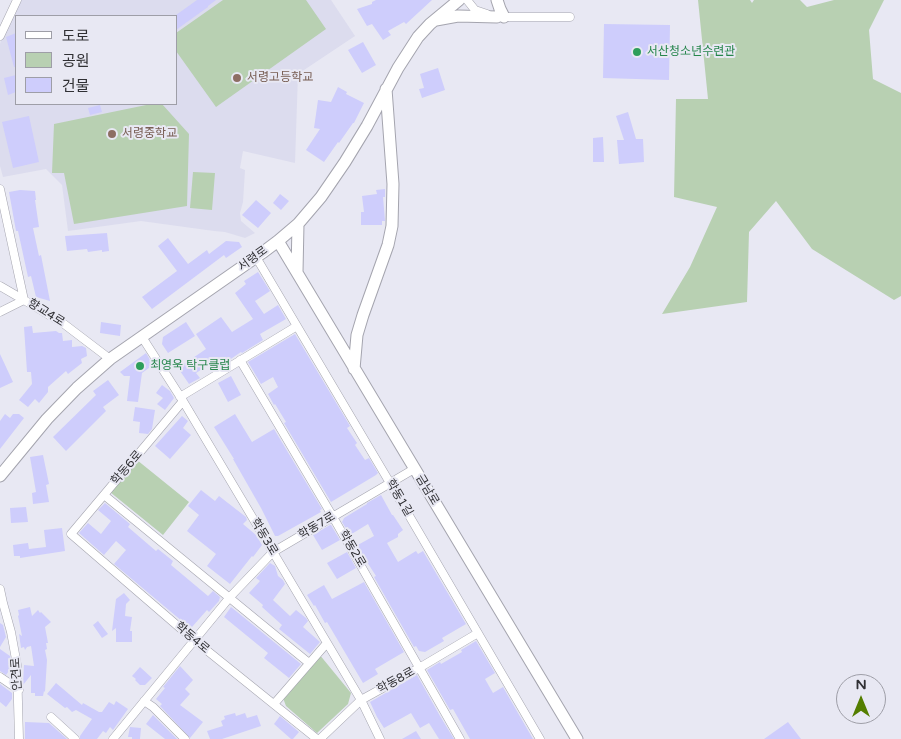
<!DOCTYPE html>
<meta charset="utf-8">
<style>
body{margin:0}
#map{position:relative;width:901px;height:739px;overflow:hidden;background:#e8e8f3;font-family:"Varela Round","Noto Sans KR",sans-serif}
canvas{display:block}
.legend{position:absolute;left:15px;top:15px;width:162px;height:90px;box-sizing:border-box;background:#e8e8f3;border:1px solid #9e9ea7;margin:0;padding:6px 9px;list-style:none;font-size:15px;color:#303034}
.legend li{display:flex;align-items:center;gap:10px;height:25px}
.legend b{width:25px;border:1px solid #9e9ea7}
.north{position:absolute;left:836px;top:674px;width:50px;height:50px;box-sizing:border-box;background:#e8e8f3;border:1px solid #9e9ea7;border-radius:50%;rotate:0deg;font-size:14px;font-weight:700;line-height:20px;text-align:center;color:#303034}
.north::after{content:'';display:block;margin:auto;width:18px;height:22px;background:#547e00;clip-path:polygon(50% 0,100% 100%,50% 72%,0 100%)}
</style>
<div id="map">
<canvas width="901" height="739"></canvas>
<ul class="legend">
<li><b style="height:6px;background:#fff"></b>도로</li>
<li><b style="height:14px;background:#b8d0b2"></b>공원</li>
<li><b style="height:14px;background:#cecdfc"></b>건물</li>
</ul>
<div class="north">N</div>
</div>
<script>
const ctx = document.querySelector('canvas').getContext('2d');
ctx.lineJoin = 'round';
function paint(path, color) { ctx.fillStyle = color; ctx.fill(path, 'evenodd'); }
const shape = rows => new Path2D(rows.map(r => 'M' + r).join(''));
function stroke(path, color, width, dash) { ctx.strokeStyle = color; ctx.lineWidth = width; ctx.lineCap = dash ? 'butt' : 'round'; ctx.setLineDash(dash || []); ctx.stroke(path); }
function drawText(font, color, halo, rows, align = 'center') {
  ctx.font = font + ' "Varela Round","Noto Sans KR",sans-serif'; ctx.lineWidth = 4; ctx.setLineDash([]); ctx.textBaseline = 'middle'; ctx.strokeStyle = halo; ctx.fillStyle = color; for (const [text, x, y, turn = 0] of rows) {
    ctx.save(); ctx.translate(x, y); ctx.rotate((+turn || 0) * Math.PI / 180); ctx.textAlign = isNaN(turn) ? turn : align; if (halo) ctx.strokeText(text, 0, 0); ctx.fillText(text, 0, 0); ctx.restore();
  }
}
const built = shape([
 [20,0,331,0,355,36,298,74,295,163,243,151,240,168,245,170,243,202,240,213,241,221,255,233,245,238,225,232,214,231,141,221,68,231,62,185,46,169,3,177,0,166,0,44,2,36],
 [16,16,176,16,176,104,16,104]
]);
const green = shape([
 [223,0,306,0,326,29,216,107,176,51,176,33],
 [698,0,750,0,752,3,754,0,800,0,807,7,834,0,884,0,869,30,873,79,901,93,901,296,894,300,812,249,776,201,749,232,747,302,662,314,690,267,717,207,674,197,676,99,708,99],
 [151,104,162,104,189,134,187,206,74,224,64,173,52,173,54,124],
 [193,172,215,173,212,210,190,208],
 [137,460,189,502,163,535,110,492],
 [319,654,351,693,348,704,317,733,286,706,283,698]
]);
const building = shape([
 [197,0,216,0,208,6,208,7,176,30,176,15],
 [376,0,432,0,406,24,404,22,388,31,391,35,383,40,372,24,367,26,357,9,372,4,372,2],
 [604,24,670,25,669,80,603,78],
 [16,33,16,67,14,67,6,37],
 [363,42,376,65,362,73,348,50],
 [438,68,445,90,422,98,419,89,424,88,420,74],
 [16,75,16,92,8,95,4,78],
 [338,87,347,92,346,94,364,103,354,123,353,123,339,143,338,142,324,162,306,150,320,129,314,128,318,100,331,102],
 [100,105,102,112,90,115,88,108],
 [628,112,636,139,643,139,644,162,619,164,617,140,624,140,616,116],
 [29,116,39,162,13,168,2,122],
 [603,137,604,162,593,162,593,138],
 [385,189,385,197,383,197,385,221,382,221,382,225,361,225,361,212,364,212,362,196,377,194,376,190],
 [20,190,35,191,36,200,35,200,39,227,33,228,39,256,41,255,50,301,36,297,31,276,28,277,18,231,16,231,9,192],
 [280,194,289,201,281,210,273,203],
 [256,200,271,213,258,228,242,215],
 [107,233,109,251,102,252,102,250,88,252,87,249,67,251,65,236],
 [168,238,188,264,207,250,209,254,226,241,239,242,242,247,226,258,224,255,152,309,142,297,177,271,158,246],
 [258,272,270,291,255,301,264,314,278,305,286,319,260,334,263,340,242,353,241,352,216,369,212,363,196,373,200,378,189,384,178,368,206,349,196,334,221,317,232,332,253,319,235,293,246,284,244,281],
 [101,322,121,325,120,336,100,333],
 [186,322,195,336,168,353,162,344,163,337],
 [32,326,33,333,56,331,59,333,62,333,63,341,72,340,72,347,82,346,86,348,87,356,81,359,82,363,68,374,66,371,48,387,48,392,39,403,35,399,28,407,19,400,32,384,31,372,27,372,24,327],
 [295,334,350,426,347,428,357,443,355,445,365,460,369,458,378,473,376,475,331,502,284,423,286,422,275,404,274,405,268,394,278,387,273,377,261,384,248,362],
 [146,353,153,365,142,373,138,402,127,401,130,376,124,376,120,372],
 [0,354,13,382,0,388],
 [231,376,241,395,228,402,218,383],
 [108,380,119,395,103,407,106,411,66,451,53,437,96,395,93,391],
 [162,385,170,391,174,398,165,410,157,404,163,398,156,393],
 [135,407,155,410,152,429,148,434,139,433,140,422,133,421],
 [5,414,10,418,13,414,19,414,24,418,0,449,0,421],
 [235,414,252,442,274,429,322,509,320,510,321,512,278,536,275,536,261,508,233,459,234,459,214,427],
 [182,416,188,421,183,428,191,435,170,459,155,446],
 [43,455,49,484,46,485,49,502,33,504,32,493,36,492,30,457],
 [201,490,215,501,219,496,246,517,247,520,243,524,256,535,262,545,253,557,252,556,230,584,207,566,216,554,187,531,199,515,188,506],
 [381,495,392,515,393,515,403,530,398,534,398,537,387,543,398,562,416,551,418,554,423,551,466,624,442,638,444,641,425,652,419,651,416,646,414,647,374,577,376,576,367,562,366,563,356,546,374,536,368,524,350,535,342,522,344,518,367,504,367,503],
 [105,503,130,524,128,527,156,551,158,549,173,561,171,565,208,596,213,591,220,597,219,601,209,612,207,610,192,627,190,625,189,627,114,564,126,550,116,541,104,555,79,533,88,523,101,534,111,521,98,510],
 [26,507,28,522,11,523,10,508],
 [330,525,331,525,340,540,322,550,313,535],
 [62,528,65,551,20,558,20,556,14,556,13,545,28,543,29,549,46,547,44,530],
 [347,552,356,568,337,579,327,563],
 [270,563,275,566,278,576,283,580,285,584,273,600,290,616,296,610,306,618,308,621,303,627,320,642,310,654,279,629,282,625,262,607,263,605,249,593,260,581,256,578],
 [364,582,404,652,375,669,378,674,363,683,327,622,325,623,315,605,314,606,307,595,324,585,332,599],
 [124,593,130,600,126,604,125,616,132,617,130,631,132,631,132,642,116,642,116,628,112,631,116,599],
 [30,607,32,616,38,610,40,613,41,612,51,622,45,627,48,643,46,643,47,649,45,650,47,660,45,692,44,691,43,696,35,696,35,693,31,693,31,675,23,685,24,665,34,666,31,646,27,647,25,650,24,647,21,648,19,634,22,636,18,616,19,615,18,610],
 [231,607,301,664,289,678,264,658,268,653,224,617],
 [98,621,108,634,102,638,93,625],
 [0,623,3,625,6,637,0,647],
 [476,641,495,673,485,679,493,693,503,687,533,739,470,739,453,709,450,710,427,670,440,662,441,664,462,652,461,650],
 [0,649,10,656,11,661,8,665,11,665,11,668,6,675,0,671],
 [180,666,193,680,185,689,190,694,180,705,203,722,190,738,160,706,162,704,156,699,165,688,163,687],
 [140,667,152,678,145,685,140,685,135,680,136,679,132,676],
 [417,675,440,716,454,739,439,739,429,723,420,728,411,713,384,728,377,717,370,702],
 [56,683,82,705,83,703,99,712,102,712,109,702,114,705,116,701,128,709,113,730,110,727,106,733,103,731,97,739,80,739,80,736,92,719,76,710,72,712,67,707,65,708,47,694],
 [0,684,12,693,12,699,6,707,0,702],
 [235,713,236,716,245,713,247,718,257,715,261,726,222,739,210,739,207,731,223,726,221,721,225,719,224,716],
 [153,715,177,739,165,739,146,724],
 [280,716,299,732,293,739,291,739,274,724],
 [25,722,49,723,67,739,25,739],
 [788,722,801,739,764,739],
 [130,727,141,728,140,739,132,739,132,737,128,737],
 [416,731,421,739,402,739]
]);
const street = shape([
 [467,0,475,10,487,14],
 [500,17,570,17],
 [0,36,17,0],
 [0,189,24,300,64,324,110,359],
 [256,257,390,483,540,739],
 [0,286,24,300],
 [0,312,24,300],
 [142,337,183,401,273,552,361,700,380,739],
 [240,360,333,517,460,739],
 [180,397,297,326],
 [183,401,71,534,194,640,317,739],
 [104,495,309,663],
 [0,589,3,603,11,632,17,665,19,739],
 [0,677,19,690],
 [144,701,153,707,185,739],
 [274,704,327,643],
 [51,717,75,739],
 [113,739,230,597,273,552,414,469],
 [320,739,361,700,419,668,478,633]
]);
const secondary = shape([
 [497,0,500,9,504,17],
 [436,20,458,16,497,17],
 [278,241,577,739],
 [297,272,298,224],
 [354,369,357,335,363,315,388,245,392,226,393,184,386,89],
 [0,476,47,419,77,388,110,359,262,253,278,241,298,224,321,197,345,162,367,126,398,68,418,37,430,24,459,0]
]);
const markers = [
 [637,52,5,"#2e9e5b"],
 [237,78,5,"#8d6e63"],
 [112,134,5,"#8d6e63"],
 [140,366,5,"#2e9e5b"]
];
const leisureNames = [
 ["서산청소년수련관",647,52],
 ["최영욱 탁구클럽",150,366]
];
const educationNames = [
 ["서령고등학교",247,78],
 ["서령중학교",122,134]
];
const streetNames = [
 ["서령로",253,259,-36],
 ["향교4로",46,313,32],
 ["학동6로",127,468,-50],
 ["금남로",427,490,59],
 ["학동1길",399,498,60],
 ["학동7로",317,526,-31],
 ["학동3로",264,537,59],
 ["학동2로",352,549,60],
 ["학동4로",192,638,40],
 ["안견로",17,674,-94],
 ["학동8로",396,681,-29]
];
paint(built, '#dcdcee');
paint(green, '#b8d0b2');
paint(building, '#cecdfc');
stroke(street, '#a4a4ae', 9);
stroke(secondary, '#a4a4ae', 13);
stroke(street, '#fff', 8);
stroke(secondary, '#fff', 11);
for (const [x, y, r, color] of markers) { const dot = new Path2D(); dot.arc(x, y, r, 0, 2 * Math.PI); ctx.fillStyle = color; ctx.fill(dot); stroke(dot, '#e8e8f3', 2); }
drawText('12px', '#27864d', '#e8e8f3', leisureNames, 'left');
drawText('12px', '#785e54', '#e8e8f3', educationNames, 'left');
drawText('12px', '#303034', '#e8e8f3', streetNames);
</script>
